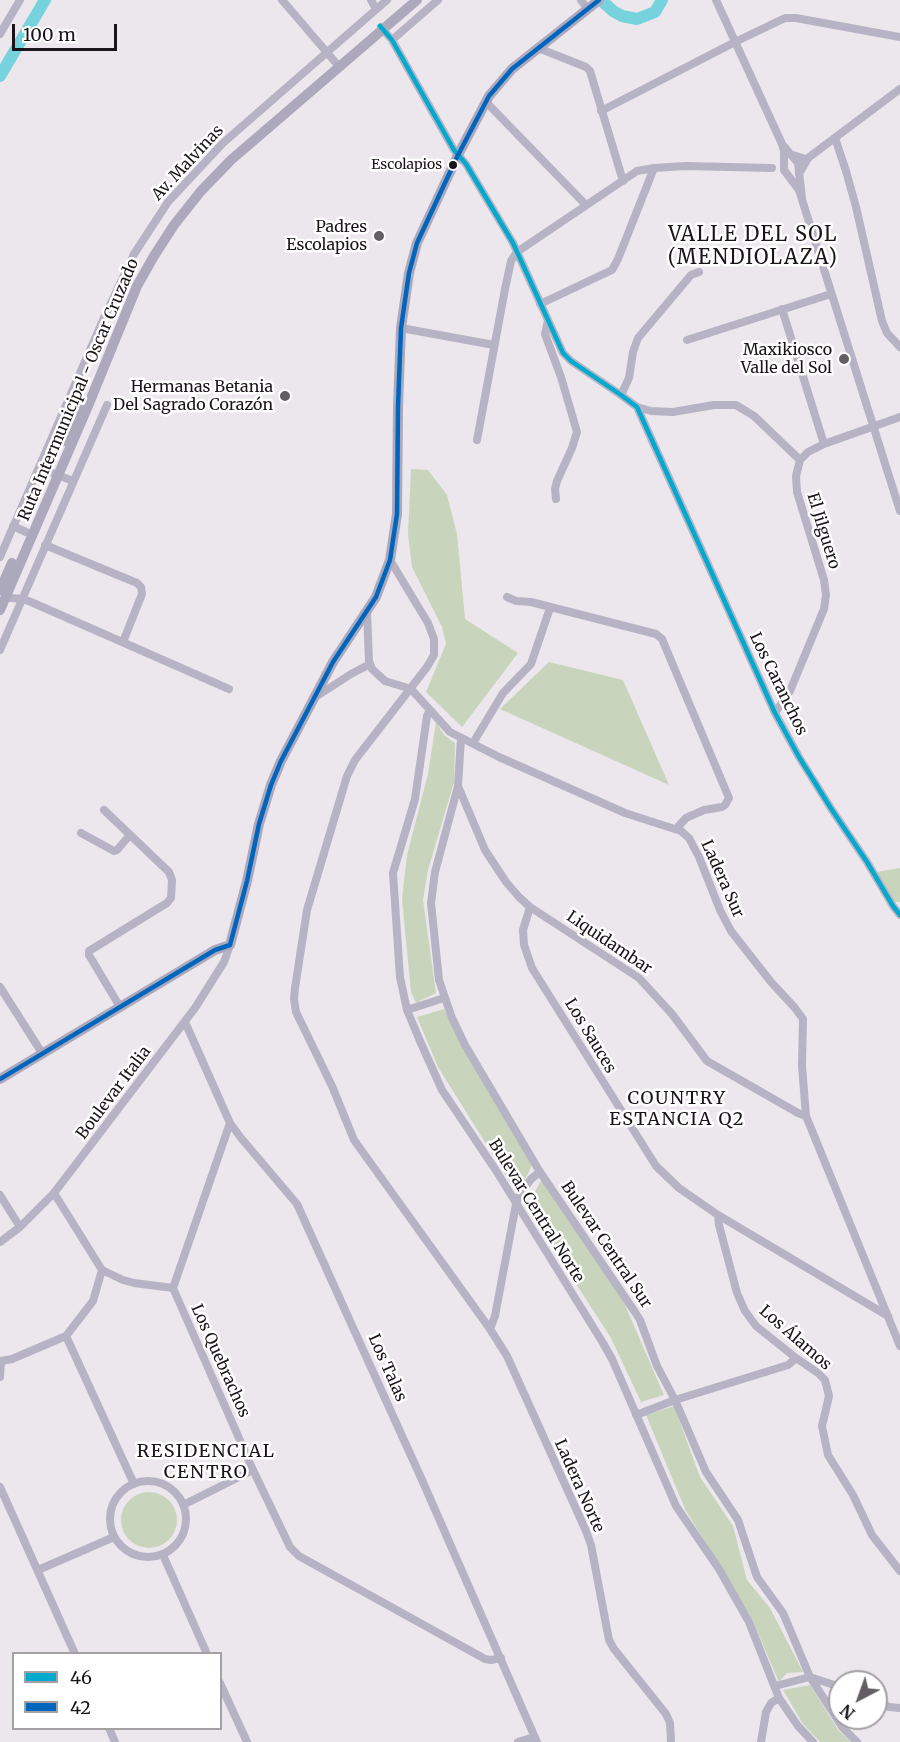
<!DOCTYPE html>
<meta charset="utf-8">
<style>
body{margin:0}
#map{position:relative;width:900px;height:1742px;overflow:hidden;background:#ece6ed;font-family:Merriweather,serif}
canvas{display:block}
.legend{position:absolute;left:12px;top:1652px;width:210px;height:78px;box-sizing:border-box;background:#fff;border:2px solid #a3a1a3;margin:0;padding:8px 10px;list-style:none;font-size:18px;color:#181418}
.legend li{display:flex;align-items:center;gap:12px;height:30px}
.legend b{width:30px;border:2px solid #a3a1a3}
.north{position:absolute;left:828px;top:1670px;width:60px;height:60px;box-sizing:border-box;background:#fff;border:2px solid #a3a1a3;border-radius:50%;rotate:221deg;font-size:16px;font-weight:700;line-height:24px;text-align:center;color:#181418}
.north::after{content:'';display:block;margin:auto;width:21px;height:27px;background:#625e63;clip-path:polygon(50% 0,100% 100%,50% 72%,0 100%)}
.scale{position:absolute;left:12px;top:24px;width:105px;height:27px;box-sizing:border-box;border:3px solid #181418;border-top:0;padding-left:8px;font-size:18px;line-height:21px;white-space:nowrap;color:#181418;-webkit-text-stroke:4px #fff;paint-order:stroke}
</style>
<div id="map">
<canvas width="900" height="1742"></canvas>
<ul class="legend">
<li><b style="height:8px;background:#00a9ce"></b>46</li>
<li><b style="height:8px;background:#0065bd"></b>42</li>
</ul>
<div class="north">N</div>
<div class="scale">100 m</div>
</div>
<script>
const ctx = document.querySelector('canvas').getContext('2d');
ctx.lineJoin = 'round';
function paint(path, color) { ctx.fillStyle = color; ctx.fill(path, 'evenodd'); }
const shape = rows => new Path2D(rows.map(r => 'M' + r).join(''));
function stroke(path, color, width, dash) { ctx.strokeStyle = color; ctx.lineWidth = width; ctx.lineCap = dash ? 'butt' : 'round'; ctx.setLineDash(dash || []); ctx.stroke(path); }
function drawText(font, color, halo, rows, align = 'center') {
  ctx.font = font + ' Merriweather,serif'; ctx.lineWidth = 5; ctx.setLineDash([]); ctx.textBaseline = 'middle'; ctx.strokeStyle = halo; ctx.fillStyle = color; for (const [text, x, y, turn = 0] of rows) {
    ctx.save(); ctx.translate(x, y); ctx.rotate((+turn || 0) * Math.PI / 180); ctx.textAlign = isNaN(turn) ? turn : align; if (halo) ctx.strokeText(text, 0, 0); ctx.fillText(text, 0, 0); ctx.restore();
  }
}
const green = shape([
 [411,469,428,470,447,495,457,534,465,619,518,653,462,727,426,692,446,644,442,627,412,567,408,534],
 [549,662,623,680,669,785,500,709],
 [436,722,444,735,455,743,454,782,428,870,423,900,436,993,416,1003,411,992,402,899,407,855,428,774],
 [900,868,900,902,894,902,877,872],
 [444,1009,461,1045,532,1165,518,1195,438,1067,417,1017],
 [541,1180,622,1298,664,1395,641,1402,611,1338,527,1208],
 [674,1406,700,1477,733,1526,747,1580,770,1608,803,1672,787,1673,779,1682,751,1617,685,1509,646,1415],
 '121 1520a28 28 0 1 1 56 0a28 28 0 1 1-56 0Z',
 [810,1685,839,1731,851,1742,820,1742,803,1724,783,1690]
]);
const river = shape([
 [601,0,613,11,622,16,637,19,655,12,662,0],
 [0,76,45,0]
]);
const street = shape([
 [282,0,336,63],
 [371,0,376,9],
 [581,0,587,8],
 [716,0,782,144],
 [381,27,392,40,454,150,466,164,513,243,563,353,571,361,621,395,637,407,775,713,799,757,832,810,867,862,893,906,900,915],
 [0,34,20,0],
 [392,40,438,0],
 [538,48,586,67,590,71,623,181],
 [486,102,586,205],
 [601,111,735,42,785,18,796,18,900,37],
 [835,138,846,171,856,207,882,321,887,333,900,347],
 [793,155,805,159,808,158],
 [799,174,808,158,900,89],
 [802,198,798,163,782,144,784,151,784,170,799,190,900,511],
 [540,304,612,270,618,259,654,168],
 [782,309,824,444],
 [548,321,545,334,561,377,577,432,572,448,557,481,555,489,556,499],
 [401,328,494,345],
 [687,340,831,294],
 [621,395,629,378,633,352,638,338,691,275,699,272],
 [637,407,651,411,673,412,714,405,736,405,754,416,800,460],
 [477,440,505,289,511,261,517,252,637,171,654,168,686,166,772,168],
 [800,460,808,452,824,444,900,417],
 [39,468,73,481],
 [13,526,26,532],
 [45,545,137,583,141,587,142,594,123,642],
 [0,557,103,320,134,254,168,202,223,143,387,0],
 [390,560,428,623,434,639,434,655,427,667,355,760,347,776,307,910,295,988,294,999,296,1012,332,1086,354,1140,490,1329,507,1356,586,1531,591,1545,609,1640,614,1649,666,1714,670,1723,671,1742],
 [6,595,11,598,23,599,31,602,229,689],
 [507,597,516,601,531,602,656,634,662,639,729,798,725,805,722,807,704,810,686,818,676,829],
 [367,612,369,661,372,669,385,681,411,689,450,732,499,757,625,813,681,831,689,838,699,857,720,910,731,931,771,982,795,1008,803,1019,802,1066,806,1116,900,1346],
 [0,650,107,405],
 [317,696,351,674,370,664],
 [430,710,427,716,415,799,393,873,400,977,407,1010,420,1041,442,1090,495,1169,603,1343,612,1359,676,1506,719,1569,749,1622,779,1698,798,1726,813,1742],
 [775,713,790,691,824,609,826,595,824,580,797,492,796,476,800,460],
 [461,738,458,786,435,872,431,903,439,980,452,1018,465,1045,540,1172,635,1312,640,1320,657,1366,675,1400,706,1472,738,1520,757,1577,783,1613,810,1677,843,1728,857,1742],
 [473,743,503,693,531,664,550,608],
 [458,786,485,850,506,882,519,897,530,907,639,978,672,1014,707,1061,798,1113,806,1116],
 [104,810,169,872,172,880,171,898,167,903,89,951,89,955,120,1007],
 [81,833,114,851,117,850,130,835],
 [530,907,523,930,524,945,532,968,656,1166,679,1188,718,1215,888,1316],
 [0,987,42,1053],
 [407,1010,444,998],
 [185,1022,230,1123,241,1138,297,1204,422,1480,537,1742],
 [54,1193,102,1270,123,1280,134,1283,173,1288],
 [0,1195,20,1227],
 [718,1215,719,1225,737,1293,745,1311,756,1326,796,1358,818,1373,825,1380,829,1396,822,1426,828,1455,853,1495,872,1535,900,1571],
 [0,1242,20,1227,54,1193,195,1008,224,962,230,945],
 [173,1288,253,1470,290,1547,299,1556,485,1659,491,1660,501,1658],
 [173,1288,230,1123],
 [490,1329,495,1316,516,1204,519,1196,531,1179,540,1172],
 [66,1336,134,1484],
 [1,1361,12,1359,66,1336,93,1301,102,1270],
 [0,1377,1,1361],
 [636,1415,675,1400,788,1365,796,1358],
 '110 1519a38 38 0 1 1 76 0a38 38 0 1 1-76 0Z',
 [0,1487,75,1654],
 [183,1505,253,1470],
 [163,1555,207,1654],
 [38,1570,114,1537],
 [220,1683,247,1742],
 [775,1686,810,1677,840,1687],
 [876,1701,889,1707,900,1708],
 [109,1728,115,1742],
 [518,1742,534,1737],
 [761,1742,766,1712,771,1703,779,1698]
]);
const secondary = shape([
 [65,441,79,409],
 [0,590,12,563],
 [0,610,88,406,137,286,154,256,174,225,201,191,231,160,417,0],
 [0,1079,215,950,230,945,247,881,259,824,271,785,281,761,333,662,376,597,390,560,397,514,398,407,401,328,409,273,417,243,458,155,489,96,512,69,599,0]
]);
const bus1 = shape([
 [380,26,392,40,454,150,466,164,513,243,563,353,571,361,621,395,637,407,775,713,799,757,832,810,867,862,893,906,900,915]
]);
const bus2 = shape([
 [0,1079,215,950,230,945,247,881,259,824,271,785,281,761,333,662,376,597,390,560,397,514,398,407,401,328,409,273,417,243,458,155,489,96,512,69,599,0]
]);
const markers = [
 [453,165,5,"#181418"],
 [379,236,6,"#625e63"],
 [844,359,6,"#625e63"],
 [285,396,6,"#625e63"]
];
const busNames = [
 ["Escolapios",442,165]
];
const streetNames = [
 ["Av. Malvinas",188,163,-47],
 ["Ruta Intermunicipal - Oscar Cruzado",79,390,-67],
 ["El Jilguero",823,531,73],
 ["Los Caranchos",778,684,64],
 ["Ladera Sur",722,879,66],
 ["Liquidambar",609,943,34],
 ["Los Sauces",590,1036,59],
 ["Boulevar Italia",114,1093,-53],
 ["Bulevar Central Norte",536,1211,58],
 ["Bulevar Central Sur",606,1245,56],
 ["Los Álamos",795,1338,41],
 ["Los Quebrachos",220,1361,66],
 ["Los Talas",387,1368,66],
 ["Ladera Norte",579,1486,66]
];
const poiNames = [
 ["Padres",367,227],
 ["Escolapios",367,245],
 ["Maxikiosco",832,350],
 ["Valle del Sol",832,368],
 ["Hermanas Betania",273,387],
 ["Del Sagrado Corazón",273,405]
];
const neighbourhoodNames = [
 ["COUNTRY",677,1099],
 ["ESTANCIA Q2",677,1120],
 ["RESIDENCIAL",206,1452],
 ["CENTRO",206,1473]
];
const quarterNames = [
 ["VALLE DEL SOL",753,235],
 ["(MENDIOLAZA)",753,258]
];
paint(green, '#c8d5bc');
stroke(river, '#76d3de', 12);
stroke(street, '#b6b4c4', 8);
stroke(secondary, '#aca9bd', 10);
stroke(bus1, '#00a9ce', 4.5);
stroke(bus2, '#0065bd', 4.5);
for (const [x, y, r, color] of markers) { const dot = new Path2D(); dot.arc(x, y, r, 0, 2 * Math.PI); ctx.fillStyle = color; ctx.fill(dot); stroke(dot, '#fff', 2); }
drawText('14px', '#181418', '#fff', busNames, 'right');
drawText('16px', '#181418', '#fff', streetNames);
drawText('16px', '#181418', '#fff', poiNames, 'right');
ctx.letterSpacing = '1.5px';
drawText('18px', '#181418', '#fff', neighbourhoodNames);
ctx.letterSpacing = '0px';
ctx.letterSpacing = '1.5px';
drawText('20px', '#181418', '#fff', quarterNames);
ctx.letterSpacing = '0px';
</script>
